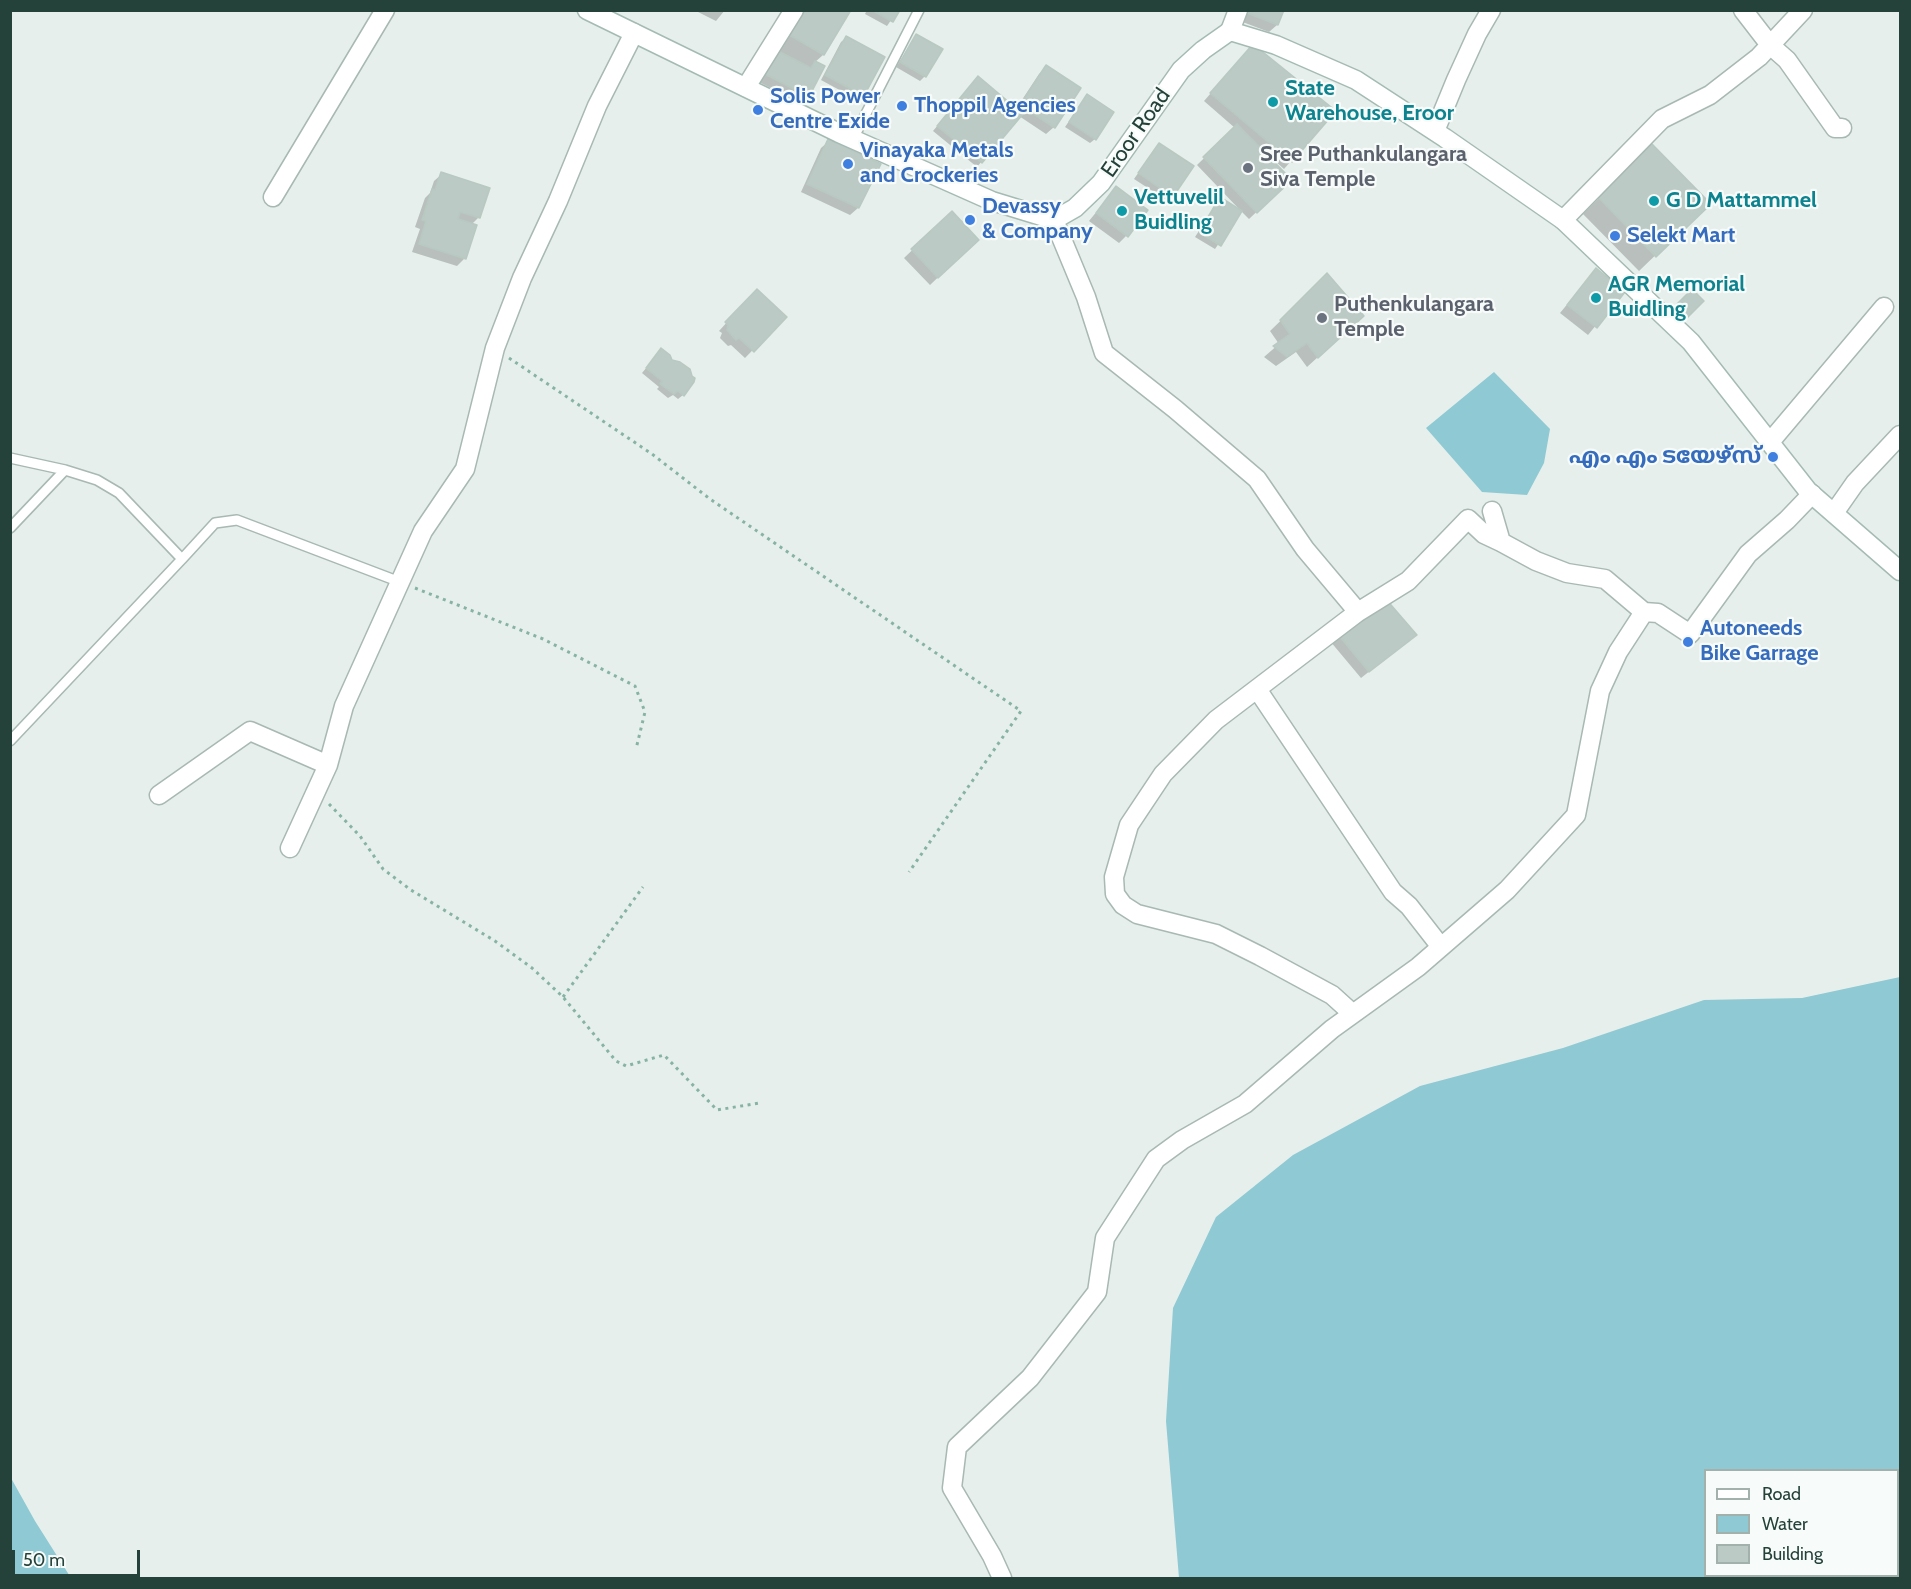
<!DOCTYPE html>
<meta charset="utf-8">
<style>
body{margin:0}
#map{position:relative;width:1911px;height:1589px;overflow:hidden;background:#e6efeb;font-family:Cabin,sans-serif}
canvas{display:block}
.frame{position:absolute;inset:0;border:12px solid #24423a;pointer-events:none}
.legend{position:absolute;left:1704px;top:1469px;width:195px;height:108px;box-sizing:border-box;background:#f7fbf9;border:2px solid #a3b1ad;margin:0;padding:8px 10px;list-style:none;font-size:18px;color:#24423a}
.legend li{display:flex;align-items:center;gap:12px;height:30px}
.legend b{width:30px;border:2px solid #a3b1ad}
.scale{position:absolute;left:12px;top:1550px;width:128px;height:27px;box-sizing:border-box;border:3px solid #24423a;border-top:0;padding-left:8px;font-size:18px;line-height:21px;white-space:nowrap;color:#24423a;-webkit-text-stroke:4px #f7fbf9;paint-order:stroke}
</style>
<div id="map">
<canvas width="1911" height="1589"></canvas>
<div class="frame"></div>
<ul class="legend">
<li><b style="height:8px;background:#fff"></b>Road</li>
<li><b style="height:16px;background:#8ec9d4"></b>Water</li>
<li><b style="height:16px;background:#bbcac4"></b>Building</li>
</ul>
<div class="scale">50 m</div>
</div>
<script>
const ctx = document.querySelector('canvas').getContext('2d');
ctx.lineJoin = 'round';
function paint(path, color) { ctx.fillStyle = color; ctx.fill(path, 'evenodd'); }
const shape = rows => new Path2D(rows.map(r => 'M' + r).join(''));
function stroke(path, color, width, dash) { ctx.strokeStyle = color; ctx.lineWidth = width; ctx.lineCap = dash ? 'butt' : 'round'; ctx.setLineDash(dash || []); ctx.stroke(path); }
function drawText(font, color, halo, rows, align = 'center') {
  ctx.font = font + ' Cabin,"Noto Sans Malayalam",sans-serif'; ctx.lineWidth = 4.5; ctx.setLineDash([]); ctx.textBaseline = 'middle'; ctx.strokeStyle = halo; ctx.fillStyle = color; for (const [text, x, y, turn = 0] of rows) {
    ctx.save(); ctx.translate(x, y); ctx.rotate((+turn || 0) * Math.PI / 180); ctx.textAlign = isNaN(turn) ? turn : align; if (halo) ctx.strokeText(text, 0, 0); ctx.fillText(text, 0, 0); ctx.restore();
  }
}
const water = shape([
 [1494,372,1550,429,1544,463,1527,495,1482,492,1426,428],
 [1900,977,1900,1578,1179,1578,1166,1421,1173,1308,1216,1217,1293,1155,1420,1086,1563,1048,1704,1000,1802,998],
 [1706,1470,1898,1470,1898,1576,1706,1576],
 [11,1478,35,1521,71,1578,11,1578]
]);
const shadow = shape([
 [694,10,725,10,716,21],
 [795,10,850,10,823,55,814,63,808,96,800,103,759,82,772,49],
 [867,10,898,10,887,26,865,14],
 [1245,10,1282,10,1277,25,1269,32,1240,21],
 [917,35,925,76,920,81,896,67],
 [846,38,862,95,858,100,821,80,841,42],
 [1246,53,1291,161,1284,169,1275,161,1273,163,1283,187,1249,219,1241,211,1215,249,1195,237,1220,199,1239,209,1197,165,1235,128,1204,101],
 [1046,67,1054,127,1046,134,1019,116,977,167,933,131,973,83,1016,109,1039,74],
 [1083,101,1095,139,1090,143,1065,127],
 [829,141,879,164,858,208,850,215,801,192,821,148],
 [1652,146,1693,219,1639,271,1583,214],
 [1155,149,1172,196,1168,201,1134,179],
 [442,174,479,217,471,225,465,258,457,266,412,252,420,229,415,227,425,198,430,193,434,181],
 [1116,188,1126,236,1119,243,1089,221],
 [951,213,977,240,930,285,904,258],
 [1327,276,1352,326,1307,367,1296,352,1276,366,1264,357,1279,344,1270,331],
 [1589,278,1623,292,1588,335,1560,313],
 [1692,291,1702,301,1680,322,1672,310],
 [749,298,785,317,745,358,731,345,728,346,720,338,722,333,719,331],
 [657,355,683,395,678,399,673,395,668,398,657,389,659,387,642,373],
 [1337,633,1415,635,1361,678,1330,641]
]);
const building = shape([
 [800,10,851,10,824,55,786,33,800,10],
 [872,10,900,10,893,22,872,10],
 [1248,10,1284,10,1278,25,1247,13,1248,10],
 [916,34,943,49,926,77,900,62,916,34],
 [846,36,885,57,864,96,825,75,846,36],
 [1253,44,1336,111,1292,162,1210,93,1253,44],
 [778,51,811,68,815,61,825,66,809,97,765,74,778,51],
 [1046,65,1081,88,1055,128,1020,105,1046,65],
 [978,76,1023,114,982,163,937,126,978,76],
 [1087,94,1114,112,1096,140,1069,122,1087,94],
 [1237,124,1292,180,1257,213,1203,157,1237,124],
 [828,139,881,164,859,208,807,184,828,139],
 [1159,143,1194,166,1173,197,1138,173,1159,143],
 [1652,144,1711,204,1656,257,1598,197,1652,144],
 [441,172,490,188,480,218,460,212,458,219,477,225,466,259,419,244,426,221,422,220,432,189,435,190,441,172],
 [1116,186,1148,210,1128,237,1096,213,1116,186],
 [1220,197,1242,211,1221,246,1199,232,1220,197],
 [952,211,979,240,938,278,911,249,952,211],
 [1596,268,1625,292,1597,328,1567,305,1596,268],
 [1327,273,1364,316,1318,358,1307,343,1287,357,1273,346,1290,334,1280,320,1327,273],
 [757,289,787,317,754,352,739,338,736,340,727,330,728,325,725,322,757,289],
 [1692,289,1704,301,1686,319,1676,305,1692,289],
 [661,348,670,355,672,360,680,362,690,369,692,376,695,378,694,382,684,396,678,391,674,394,660,384,662,381,646,368,661,348],
 [1385,598,1417,635,1369,672,1336,632,1385,598]
]);
const path = shape([
 [509,358,652,454,710,499,1021,711,909,872],
 [415,588,543,639,635,686,645,712,636,749],
 [329,804,360,836,383,869,411,890,495,941,532,968,563,997,616,1061,626,1066,664,1055,717,1110,759,1103],
 [563,997,643,887]
]);
const service = shape([
 [853,139,919,10],
 [10,458,65,470],
 [10,528,65,470,97,480,119,493,182,559,215,523,237,520,400,582],
 [10,741,182,559]
]);
const minor = shape([
 [1743,10,1770,45,1787,60,1835,128,1842,128],
 [1230,31,1238,10],
 [746,87,794,10],
 [1435,131,1456,80,1477,34,1491,10],
 [273,197,385,10],
 [1054,220,1086,297,1104,353,1175,409,1257,479,1305,549,1358,612,1216,720,1163,774,1129,825,1114,877,1115,894,1123,905,1137,914,1216,934,1260,956,1332,995,1353,1014],
 [1563,220,1662,119,1710,95,1759,57,1803,10],
 [1770,442,1884,307],
 [1492,511,1501,542,1536,561,1567,573,1605,579,1644,612],
 [1834,513,1855,483,1900,435],
 [1358,612,1408,581,1468,519,1484,534,1501,542],
 [1257,689,1393,892,1409,906,1441,947],
 [159,795,250,731,328,765],
 [290,848,328,765,344,706,423,531,465,469,495,348,522,278,558,201,597,106,634,33],
 [1002,1578,992,1556,952,1488,957,1447,1030,1378,1097,1292,1105,1238,1156,1159,1182,1140,1245,1104,1332,1029,1418,967,1507,890,1576,815,1600,691,1618,652,1644,612,1658,613,1690,634,1748,554,1787,520,1812,494]
]);
const secondary = shape([
 [587,10,839,133,992,201,1054,220,1075,208,1101,183,1181,70,1203,50,1230,31,1276,45,1356,80,1445,138,1563,220,1691,342,1808,491,1900,571]
]);
const markers = [
 [1273,102,6,"#0f9aa8"],
 [902,106,6,"#3f7fe0"],
 [758,110,6,"#3f7fe0"],
 [848,164,6,"#3f7fe0"],
 [1248,168,6,"#6b7280"],
 [1654,201,6,"#0f9aa8"],
 [1122,211,6,"#0f9aa8"],
 [970,220,6,"#3f7fe0"],
 [1615,236,6,"#3f7fe0"],
 [1596,298,6,"#0f9aa8"],
 [1322,318,6,"#6b7280"],
 [1773,457,6,"#3f7fe0"],
 [1688,642,6,"#3f7fe0"]
];
const cultureNames = [
 ["State",1285,89],
 ["Warehouse, Eroor",1285,114],
 ["Vettuvelil",1134,198],
 ["Buidling",1134,223],
 ["G D Mattammel",1666,201],
 ["AGR Memorial",1608,285],
 ["Buidling",1608,310]
];
const shopNames = [
 ["Solis Power",770,97],
 ["Centre Exide",770,122],
 ["Thoppil Agencies",914,106],
 ["Vinayaka Metals",860,151],
 ["and Crockeries",860,176],
 ["Devassy",982,207],
 ["& Company",982,232],
 ["Selekt Mart",1627,236],
 ["എം എം ടയേഴ്‌സ്",1761,457,"right"],
 ["Autoneeds",1700,629],
 ["Bike Garrage",1700,654]
];
const streetNames = [
 ["Eroor Road",1136,133,-55]
];
const worshipNames = [
 ["Sree Puthankulangara",1260,155],
 ["Siva Temple",1260,180],
 ["Puthenkulangara",1334,305],
 ["Temple",1334,330]
];
paint(water, '#8ec9d4');
paint(shadow, '#0003');
paint(building, '#bbcac4');
stroke(building, '#b8c9c2', 1.5);
stroke(service, '#a8b8b2', 12);
stroke(minor, '#a8b8b2', 21);
stroke(secondary, '#a4bbb3', 21);
stroke(path, '#86b3a5', 3, [3, 4.5]);
stroke(service, '#fff', 9);
stroke(minor, '#fff', 18);
stroke(secondary, '#fff', 18);
for (const [x, y, r, color] of markers) { const dot = new Path2D(); dot.arc(x, y, r, 0, 2 * Math.PI); ctx.fillStyle = color; ctx.fill(dot); stroke(dot, '#f7fbf9', 2); }
drawText('bold 22px', '#0d838f', '#f7fbf9', cultureNames, 'left');
drawText('bold 22px', '#366cbe', '#f7fbf9', shopNames, 'left');
drawText('22px', '#24423a', '#f7fbf9', streetNames);
drawText('bold 22px', '#5b616d', '#f7fbf9', worshipNames, 'left');
</script>
